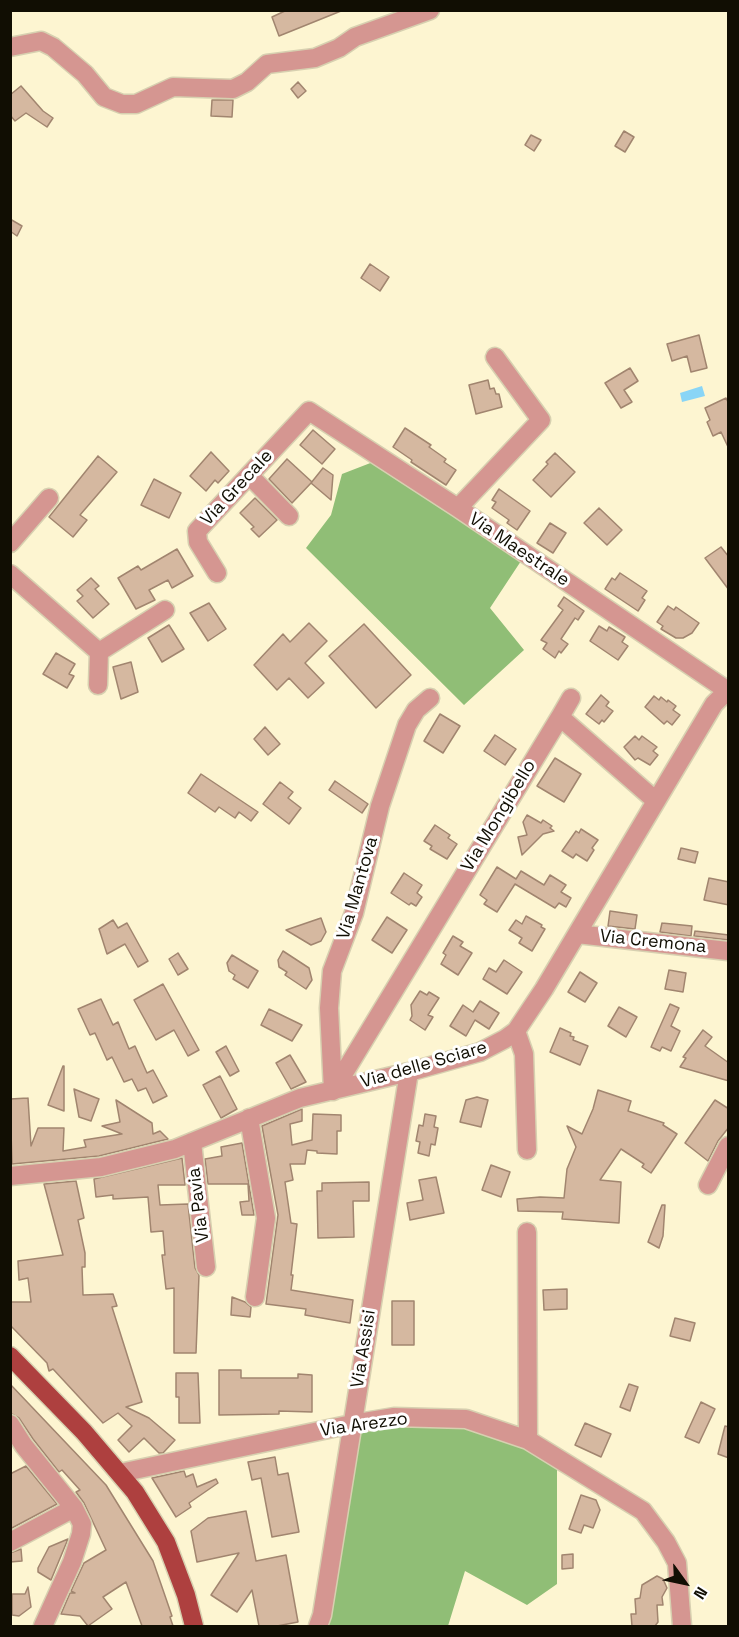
<!DOCTYPE html>
<style>
body{margin:0}
#map{position:relative;width:739px;height:1637px;overflow:hidden;background:#fdf5d1;font-family:"Space Grotesk",sans-serif}
canvas{display:block}
.frame{position:absolute;inset:0;border:12px solid #110e03;pointer-events:none}
.north{position:absolute;left:655px;top:1553px;width:60px;height:60px;-webkit-text-stroke:4px #fff;paint-order:stroke;rotate:123deg;font-size:16px;font-weight:700;line-height:24px;text-align:center;color:#110e03}
.north::after{content:'';display:block;margin:auto;width:21px;height:27px;background:#110e03;clip-path:polygon(50% 0,100% 100%,50% 72%,0 100%)}
</style>
<div id="map">
<canvas width="739" height="1637"></canvas>
<div class="frame"></div>
<div class="north">N</div>
</div>
<script>
const ctx = document.querySelector('canvas').getContext('2d');
ctx.lineJoin = 'round';
function paint(path, color) { ctx.fillStyle = color; ctx.fill(path, 'evenodd'); }
const shape = rows => new Path2D(rows.map(r => 'M' + r).join(''));
function stroke(path, color, width, dash) { ctx.strokeStyle = color; ctx.lineWidth = width; ctx.lineCap = dash ? 'butt' : 'round'; ctx.setLineDash(dash || []); ctx.stroke(path); }
function drawText(font, color, halo, rows, align = 'center') {
  ctx.font = font + ' "Space Grotesk",sans-serif'; ctx.lineWidth = 6; ctx.setLineDash([]); ctx.textBaseline = 'middle'; ctx.strokeStyle = halo; ctx.fillStyle = color; for (const [text, x, y, turn = 0] of rows) {
    ctx.save(); ctx.translate(x, y); ctx.rotate((+turn || 0) * Math.PI / 180); ctx.textAlign = isNaN(turn) ? turn : align; if (halo) ctx.strokeText(text, 0, 0); ctx.fillText(text, 0, 0); ctx.restore();
  }
}
const forest = shape([
 [373,462,521,561,490,608,524,650,464,705,306,548,331,515,342,474],
 [392,1426,443,1426,463,1428,490,1435,514,1443,543,1457,557,1468,557,1584,527,1605,465,1571,448,1626,328,1626,355,1440,359,1433,363,1431]
]);
const water = shape([
 [702,386,705,396,682,402,680,393]
]);
const building = shape([
 [287,10,341,10,341,11,279,36,272,17,287,10],
 [298,82,306,91,298,98,291,89,298,82],
 [21,86,43,111,53,118,47,127,26,113,15,121,10,115,10,95,21,86],
 [212,100,233,100,232,117,211,116,212,100],
 [624,131,634,137,625,152,615,146,624,131],
 [531,135,541,140,534,151,525,145,531,135],
 [10,219,22,226,17,236,10,231,10,219],
 [370,264,389,277,380,291,361,278,370,264],
 [699,335,707,368,691,372,687,356,672,361,667,344,699,335],
 [630,368,638,381,624,390,632,402,621,408,605,383,630,368],
 [488,380,490,389,494,388,496,394,499,394,502,407,476,414,469,385,488,380],
 [726,398,729,404,729,449,721,432,713,436,707,422,710,420,705,408,726,398],
 [405,428,431,445,429,447,446,459,444,462,456,470,446,485,411,462,412,460,393,447,405,428],
 [313,430,335,449,322,464,300,445,313,430],
 [211,452,229,471,218,483,215,480,206,491,190,476,211,452],
 [555,453,575,472,551,497,533,480,548,464,546,462,555,453],
 [98,456,117,472,80,515,87,520,73,537,49,517,98,456],
 [287,459,312,482,292,503,269,479,287,459],
 [323,468,333,475,331,500,311,483,323,468],
 [154,479,181,493,169,518,141,505,154,479],
 [499,489,530,511,517,530,507,523,509,520,492,508,496,502,492,500,499,489],
 [255,498,277,520,259,537,251,529,254,527,240,513,255,498],
 [599,508,622,530,607,545,584,523,599,508],
 [550,523,566,533,553,553,537,543,550,523],
 [721,547,729,557,729,590,705,558,721,547],
 [177,549,193,576,172,588,168,580,149,590,155,600,136,609,118,578,138,566,141,570,177,549],
 [620,573,647,591,642,598,645,600,638,611,605,589,612,578,615,580,620,573],
 [91,578,99,586,95,589,109,604,93,618,77,601,83,596,77,590,91,578],
 [564,597,584,611,578,620,575,618,561,639,568,644,561,653,559,651,555,658,543,649,547,643,541,640,563,610,558,606,564,597],
 [209,603,226,629,208,641,190,613,209,603],
 [668,606,674,610,676,607,699,623,692,633,683,638,676,638,661,629,663,626,657,622,668,606],
 [309,623,327,641,305,663,324,683,308,698,289,678,277,690,254,665,283,634,290,642,309,623],
 [364,624,411,675,376,708,329,656,364,624],
 [169,625,184,649,162,662,148,638,169,625],
 [599,626,607,631,609,627,625,637,622,642,628,646,618,660,590,641,599,626],
 [56,653,75,664,69,674,74,676,67,688,43,674,56,653],
 [131,662,138,692,121,699,113,667,131,662],
 [601,695,609,702,606,706,613,711,604,722,602,720,599,724,586,714,601,695],
 [654,696,659,700,661,697,667,702,668,700,676,706,673,710,680,715,672,725,667,721,664,724,645,707,654,696],
 [440,714,460,726,443,753,424,741,440,714],
 [265,727,280,744,268,755,254,739,265,727],
 [495,735,516,749,505,765,484,751,495,735],
 [635,736,639,740,642,736,657,747,653,751,658,755,650,765,638,758,635,760,624,747,635,736],
 [555,758,581,774,564,802,537,786,555,758],
 [201,774,258,812,251,821,239,812,235,818,219,807,215,812,188,793,201,774],
 [335,781,368,804,362,813,329,790,335,781],
 [280,782,293,792,288,798,301,808,289,824,263,804,280,782],
 [527,815,541,823,543,820,552,826,550,828,554,831,543,834,522,855,518,837,527,835,523,822,527,815],
 [435,825,450,835,448,838,457,844,447,859,430,849,432,846,424,841,435,825],
 [581,829,598,840,592,848,594,850,587,861,576,854,573,858,562,851,576,831,579,833,581,829],
 [681,848,698,852,695,863,678,859,681,848],
 [497,867,516,879,521,871,544,885,550,875,566,885,561,892,571,898,566,907,559,903,555,908,515,884,497,912,484,904,487,900,480,895,497,867],
 [404,873,422,885,417,893,422,897,416,906,411,903,409,905,391,893,404,873],
 [709,878,729,882,729,905,704,900,709,878],
 [610,911,637,915,635,929,608,926,610,911],
 [526,916,542,925,541,927,545,929,532,951,519,943,522,938,509,930,516,920,522,924,526,916],
 [387,917,407,930,392,953,372,940,387,917],
 [321,918,326,932,321,941,311,945,286,930,321,918],
 [113,920,118,928,127,923,148,961,138,967,125,944,107,954,99,929,113,920],
 [662,923,692,926,691,936,660,932,662,923],
 [695,931,729,935,729,940,694,936,695,931],
 [453,936,463,942,460,946,472,953,458,975,441,964,446,955,443,953,453,936],
 [283,951,309,968,312,980,306,989,285,975,287,972,279,967,278,960,283,951],
 [178,953,188,969,178,975,169,959,178,953],
 [232,955,258,971,248,988,233,979,235,975,229,971,227,963,232,955],
 [504,960,522,972,507,994,483,979,489,968,496,972,504,960],
 [669,970,686,973,683,992,665,989,669,970],
 [580,972,597,983,585,1002,568,992,580,972],
 [163,984,199,1050,188,1056,174,1030,156,1040,134,1000,163,984],
 [420,991,427,995,429,992,439,998,428,1015,433,1017,425,1030,410,1020,412,1016,411,1005,420,991],
 [101,999,113,1025,118,1022,129,1049,135,1046,147,1073,153,1070,167,1096,153,1103,146,1088,138,1091,132,1079,124,1082,112,1057,107,1060,95,1033,90,1035,78,1009,101,999],
 [480,1001,499,1013,489,1029,475,1020,466,1036,450,1026,463,1005,473,1012,480,1001],
 [670,1004,679,1008,671,1026,680,1031,671,1051,662,1047,660,1051,651,1047,670,1004],
 [619,1007,637,1017,626,1037,608,1026,619,1007],
 [269,1009,302,1025,292,1041,261,1025,269,1009],
 [560,1028,571,1033,570,1036,574,1037,573,1040,588,1046,580,1065,550,1052,560,1028],
 [703,1030,712,1037,705,1046,729,1063,729,1081,680,1067,686,1058,683,1057,703,1030],
 [226,1046,239,1071,230,1076,216,1052,226,1046],
 [290,1055,306,1082,291,1089,276,1063,290,1055],
 [63,1066,64,1066,64,1111,48,1105,63,1066],
 [220,1076,237,1109,221,1118,203,1085,220,1076],
 [74,1089,99,1099,91,1121,79,1117,74,1089],
 [598,1090,631,1101,628,1111,664,1123,663,1125,677,1134,651,1173,642,1167,644,1164,621,1149,600,1180,621,1182,619,1223,562,1219,563,1212,518,1211,517,1199,540,1197,564,1198,567,1169,576,1147,567,1126,582,1134,593,1109,598,1090],
 [477,1097,488,1100,481,1127,460,1122,466,1100,477,1097],
 [28,1098,31,1146,38,1128,64,1128,63,1151,86,1147,84,1140,122,1134,102,1126,120,1122,116,1100,152,1123,153,1134,160,1131,168,1139,99,1156,12,1164,10,1099,28,1098],
 [715,1100,729,1109,729,1127,718,1141,708,1161,685,1143,715,1100],
 [302,1109,302,1121,290,1124,292,1145,312,1140,313,1114,341,1115,341,1131,337,1131,337,1154,317,1153,317,1151,307,1150,305,1164,290,1164,293,1180,285,1182,291,1223,297,1224,291,1275,293,1275,291,1290,353,1300,350,1323,305,1315,306,1309,266,1304,278,1215,262,1126,302,1109],
 [425,1114,436,1116,434,1127,438,1128,435,1145,431,1144,429,1156,418,1153,420,1142,416,1141,419,1125,423,1126,425,1114],
 [242,1143,254,1215,242,1215,240,1202,249,1201,248,1184,208,1184,205,1159,222,1156,221,1147,242,1143],
 [182,1158,185,1185,158,1185,160,1205,188,1204,195,1268,199,1275,196,1353,174,1353,174,1288,166,1289,162,1255,165,1255,163,1231,151,1232,148,1197,113,1199,113,1195,96,1197,94,1179,182,1158],
 [491,1165,510,1172,501,1197,482,1190,491,1165],
 [436,1177,444,1213,410,1220,407,1203,423,1200,419,1180,436,1177],
 [76,1181,84,1218,78,1220,85,1253,85,1267,82,1267,83,1295,113,1294,117,1306,112,1307,142,1402,126,1407,149,1418,175,1440,163,1453,159,1453,144,1438,129,1452,118,1440,132,1426,118,1413,103,1423,53,1369,49,1371,47,1363,10,1325,10,1302,31,1302,28,1278,19,1280,18,1261,63,1255,44,1184,76,1181],
 [369,1182,369,1201,353,1201,354,1237,318,1238,317,1191,322,1191,322,1183,369,1182],
 [662,1205,665,1205,663,1236,659,1248,648,1242,662,1205],
 [567,1289,567,1309,544,1310,543,1290,567,1289],
 [232,1297,245,1302,251,1307,250,1317,231,1315,232,1297],
 [392,1301,414,1301,414,1345,392,1345,392,1301],
 [675,1318,695,1323,690,1341,670,1336,675,1318],
 [219,1370,241,1370,241,1378,298,1378,298,1374,312,1375,312,1412,279,1411,279,1414,219,1415,219,1370],
 [176,1373,198,1373,200,1423,179,1423,179,1397,176,1397,176,1373],
 [10,1384,106,1485,153,1561,172,1616,170,1617,173,1626,142,1626,126,1582,103,1597,112,1609,88,1626,80,1616,61,1614,70,1593,75,1593,71,1591,84,1563,106,1550,84,1503,76,1492,80,1490,62,1470,59,1472,33,1439,19,1418,10,1413,10,1384],
 [629,1384,638,1387,630,1411,620,1407,629,1384],
 [701,1402,715,1409,699,1443,685,1437,701,1402],
 [585,1423,611,1434,601,1457,575,1445,585,1423],
 [725,1426,729,1427,729,1458,718,1454,725,1426],
 [275,1457,278,1475,288,1473,299,1532,272,1537,261,1478,252,1480,248,1462,275,1457],
 [26,1466,57,1504,10,1529,10,1474,26,1466],
 [184,1471,186,1477,193,1474,197,1487,216,1479,218,1483,189,1503,191,1507,176,1517,152,1478,184,1471],
 [581,1495,596,1500,600,1510,593,1528,584,1525,581,1533,569,1529,581,1495],
 [246,1511,256,1561,286,1555,298,1622,277,1626,259,1626,252,1590,237,1612,211,1595,239,1553,197,1562,191,1531,208,1518,246,1511],
 [68,1539,51,1580,38,1572,38,1568,49,1547,68,1539],
 [21,1549,22,1561,10,1562,10,1553,21,1549],
 [573,1554,573,1568,562,1569,562,1555,573,1554],
 [657,1576,663,1579,667,1588,662,1597,663,1605,657,1605,658,1622,655,1626,632,1626,631,1614,636,1614,635,1599,640,1598,642,1585,657,1576],
 [28,1587,31,1607,19,1616,12,1615,12,1594,25,1594,28,1587]
]);
const minor = shape([
 [10,47,41,41,53,47,85,74,104,97,122,104,136,104,173,87,233,89,247,82,267,64,315,58,339,48,355,37,430,10],
 [249,475,289,516],
 [458,508,541,420,495,357],
 [10,543,49,498],
 [217,573,198,542,197,531,309,411,458,508,728,691],
 [10,574,99,652,98,685],
 [99,652,165,610],
 [560,717,571,698],
 [577,934,728,951],
 [516,1031,524,1054,527,1150],
 [333,1091,560,717,656,801],
 [333,1091,329,1008,332,971,354,913,380,806,407,725,416,710,430,698],
 [249,1118,266,1218,255,1297],
 [192,1142,206,1267],
 [10,1176,101,1167,175,1149,300,1098,409,1072,480,1052,505,1039,516,1031,544,989,714,704,728,690],
 [708,1185,728,1146],
 [527,1232,528,1440],
 [10,1424,24,1446,74,1508,82,1524,81,1534,72,1562,43,1626],
 [120,1473,352,1424,394,1417,466,1419,528,1440,643,1511,666,1542,677,1563,682,1626],
 [10,1542,74,1508],
 [318,1626,322,1615,409,1072]
]);
const major = shape([
 [10,1356,84,1432,135,1492,166,1542,186,1595,194,1626]
]);
const streetNames = [
 ["Via Grecale",237,488,-47],
 ["Via Maestrale",519,550,34],
 ["Via Mongibello",499,816,-59],
 ["Via Mantova",358,888,-74],
 ["Via Cremona",653,942,6],
 ["Via delle Sciare",424,1065,-16],
 ["Via Pavia",199,1205,-97],
 ["Via Assisi",364,1349,-81],
 ["Via Arezzo",364,1425,-8]
];
paint(forest, '#90be76');
paint(water, '#89d5f6');
paint(building, '#d5b8a0');
stroke(building, '#a1856f', 1.5);
stroke(minor, '#d7d0b0', 21);
stroke(major, '#d7d0b0', 21);
stroke(minor, '#d59691', 18);
stroke(major, '#ae403f', 18);
drawText('18px', '#110e03', '#fff', streetNames);
</script>
